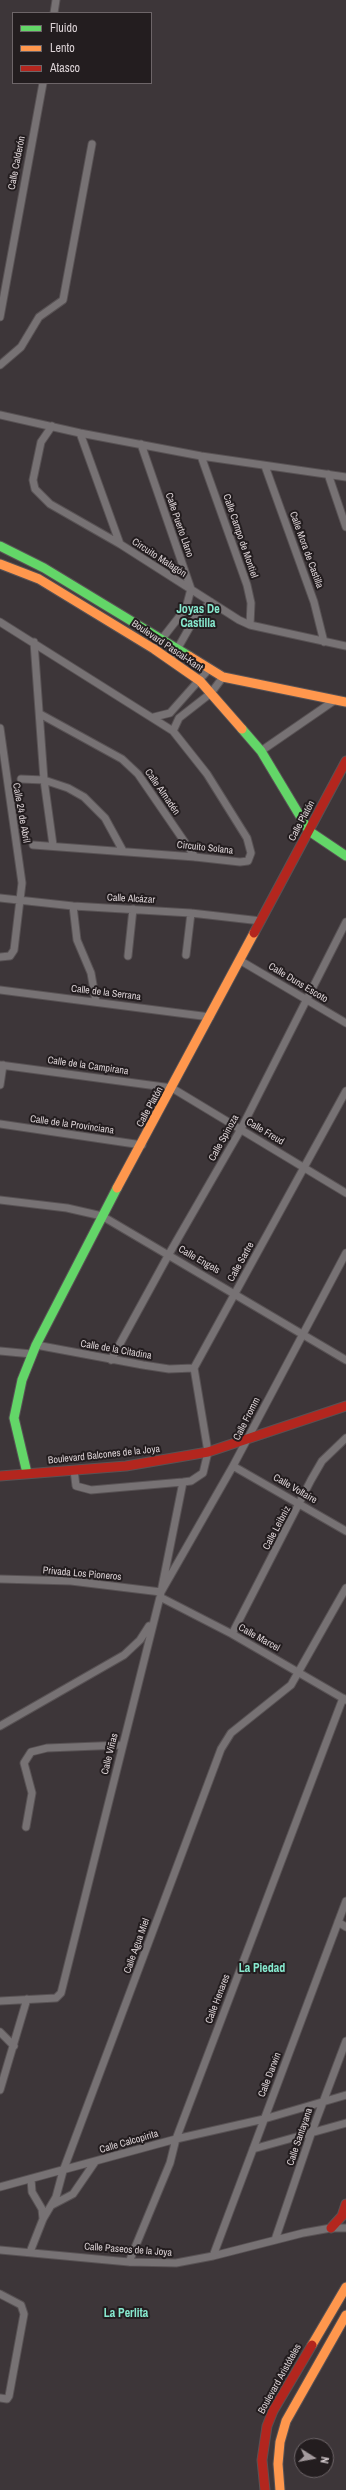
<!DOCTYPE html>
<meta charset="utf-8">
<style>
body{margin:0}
#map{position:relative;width:346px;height:2490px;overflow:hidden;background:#3d3639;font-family:"Archivo Narrow",sans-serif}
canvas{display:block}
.legend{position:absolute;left:12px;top:12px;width:140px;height:72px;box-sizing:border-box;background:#231d1f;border:1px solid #6d6568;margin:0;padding:5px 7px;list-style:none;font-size:12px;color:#dbd2d5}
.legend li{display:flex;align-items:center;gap:8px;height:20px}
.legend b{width:20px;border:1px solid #6d6568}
.north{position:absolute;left:294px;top:2438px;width:40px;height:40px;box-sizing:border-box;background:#231d1f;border:1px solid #6d6568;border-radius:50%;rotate:101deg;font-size:11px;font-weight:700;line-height:16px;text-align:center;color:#dbd2d5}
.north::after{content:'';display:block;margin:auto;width:14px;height:18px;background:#a49b9e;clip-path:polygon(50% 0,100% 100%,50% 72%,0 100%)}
</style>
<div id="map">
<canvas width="346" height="2490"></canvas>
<ul class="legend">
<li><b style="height:5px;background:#63d668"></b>Fluido</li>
<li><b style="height:5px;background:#ff974d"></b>Lento</li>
<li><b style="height:5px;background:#b3261e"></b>Atasco</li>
</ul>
<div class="north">N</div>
</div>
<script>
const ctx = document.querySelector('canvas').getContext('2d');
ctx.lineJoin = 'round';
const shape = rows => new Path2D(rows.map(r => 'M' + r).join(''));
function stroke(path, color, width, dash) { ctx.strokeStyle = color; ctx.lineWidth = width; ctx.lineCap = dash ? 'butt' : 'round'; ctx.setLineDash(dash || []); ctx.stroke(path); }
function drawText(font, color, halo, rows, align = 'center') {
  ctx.font = font + ' "Archivo Narrow",sans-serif'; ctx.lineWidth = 4; ctx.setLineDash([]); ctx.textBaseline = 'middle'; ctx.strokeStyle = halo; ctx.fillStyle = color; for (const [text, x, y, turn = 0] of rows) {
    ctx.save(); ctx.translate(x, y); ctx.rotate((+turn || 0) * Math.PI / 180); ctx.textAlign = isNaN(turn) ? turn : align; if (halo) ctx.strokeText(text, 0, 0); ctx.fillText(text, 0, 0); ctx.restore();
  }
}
const street = shape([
 [54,13,56,0],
 [0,317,43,83],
 [0,365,21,347,39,317,63,300,92,144],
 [0,415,80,433,201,456,346,477],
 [52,426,41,442,33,480,35,489,50,504,120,544,239,620,250,625,346,646],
 [80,433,120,544],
 [141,444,191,589,186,608,154,649],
 [201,456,247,585,251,603,250,625],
 [265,466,314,602,324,642],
 [328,474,346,527],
 [0,622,173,731,207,774,247,838,251,853,248,861,240,862,195,857,33,845],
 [34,642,44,780,53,845],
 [171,660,196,616,211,602],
 [40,714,122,759,138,774,195,857],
 [154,717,170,713,209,669],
 [0,728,22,883,14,950,10,956,0,957],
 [173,731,179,718,211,693,223,677],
 [261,751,335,700],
 [21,779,44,780,68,788,84,797,105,818,123,851],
 [0,898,73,906,191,913,261,921],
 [73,906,77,940,91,973,96,1002],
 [186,955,191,913],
 [128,956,133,909],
 [241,961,346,1023],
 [0,990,210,1017],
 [0,1065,172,1088,346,1193],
 [0,1085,3,1065],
 [0,1124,142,1145],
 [0,1200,67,1208,102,1216,346,1360],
 [36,1345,143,1365,169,1369,194,1368],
 [0,1351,32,1354],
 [111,1360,169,1254,241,1129,346,922],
 [233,1466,346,1531],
 [74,1470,76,1486,91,1490,183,1482,191,1481,203,1473,208,1452,194,1368,346,1091],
 [0,1579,71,1581,161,1592,233,1466,346,1253],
 [160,1597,232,1634,346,1700],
 [232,1634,311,1480,322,1461,346,1438],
 [0,1726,124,1655,140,1640,149,1626],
 [26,1827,32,1793,24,1763,31,1752,47,1748,123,1745],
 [338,1922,346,1927],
 [0,2001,56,1998,61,1993,160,1597,183,1482],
 [0,2032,14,2046],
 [0,2090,27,1999],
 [253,2149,346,2123],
 [31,2179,32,2192,42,2209,43,2219],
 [0,2187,176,2139,264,2119,346,2095],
 [52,2205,73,2194,95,2162],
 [275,2240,311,2134,346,2041],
 [0,2250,129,2262,176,2263,213,2256,303,2233,331,2228,346,2228],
 [30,2252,43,2219,56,2197,63,2171,221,1749,231,1733,291,1685,346,1588],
 [213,2256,346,1901],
 [129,2262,170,2163,176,2139,343,1698],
 [0,2294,21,2305,24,2314,9,2396,7,2399,0,2398]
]);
const fast = shape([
 [0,546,44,568,189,656],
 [242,729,261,751,309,831,346,856],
 [27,1473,14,1418,22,1380,36,1345,117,1188]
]);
const slow = shape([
 [0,564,39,579,154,649,200,681,242,729],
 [189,656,223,677,346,702],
 [117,1188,254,933],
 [312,2345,346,2287],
 [280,2490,278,2464,280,2442,286,2421,346,2315]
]);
const jam = shape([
 [254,933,346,761],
 [0,1476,126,1466,208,1452,346,1406],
 [331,2228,342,2216,346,2204],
 [265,2490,262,2460,267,2426,273,2411,312,2345]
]);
const streetNames = [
 ["Calle Calderón",17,163,-79],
 ["Calle Puerto Llano",179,525,71],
 ["Calle Campo de Montiel",240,536,71],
 ["Calle Mora de Castilla",306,550,70],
 ["Circuito Malagón",159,558,33],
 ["Boulevard Pascal-Kant",167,646,34],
 ["Calle Almadén",162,792,55],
 ["Calle 24 de Abril",21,813,80],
 ["Calle Platón",302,821,-62],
 ["Circuito Solana",205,848,6],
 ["Calle Alcázar",131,899,3],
 ["Calle Duns Escoto",298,983,31],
 ["Calle de la Serrana",106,993,7],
 ["Calle de la Campirana",88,1066,8],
 ["Calle Platón",150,1107,-61],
 ["Calle de la Provinciana",72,1125,8],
 ["Calle Freud",265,1132,31],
 ["Calle Spinoza",224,1138,-61],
 ["Calle Engels",199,1260,30],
 ["Calle Sartre",241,1262,-61],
 ["Calle de la Citadina",116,1350,10],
 ["Calle Fromm",247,1419,-63],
 ["Boulevard Balcones de la Joya",104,1455,-6],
 ["Calle Voltaire",295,1489,30],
 ["Calle Leibniz",277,1528,-62],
 ["Privada Los Pioneros",82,1574,5],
 ["Calle Marcel",259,1638,29],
 ["Calle Viñas",110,1754,-76],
 ["Calle Agua Miel",137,1946,-70],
 ["Calle Henares",218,1999,-69],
 ["Calle Darwin",270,2075,-69],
 ["Calle Santayana",300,2137,-71],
 ["Calle Calcopirita",129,2142,-16],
 ["Calle Paseos de la Joya",128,2250,4],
 ["Boulevard Aristóteles",280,2379,-61]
];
const quarterNames = [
 ["Joyas De",198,610],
 ["Castilla",198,624],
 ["La Piedad",262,1969],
 ["La Perlita",126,2314]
];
stroke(street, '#585254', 9);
stroke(fast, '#585254', 11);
stroke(slow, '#585254', 11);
stroke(jam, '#585254', 11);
stroke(street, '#777274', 7);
stroke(fast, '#63d668', 9);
stroke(slow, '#ff974d', 9);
stroke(jam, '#b3261e', 9);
drawText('10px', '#dbd2d5', '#231d1f', streetNames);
drawText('bold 12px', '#87e9cf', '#231d1f', quarterNames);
</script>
